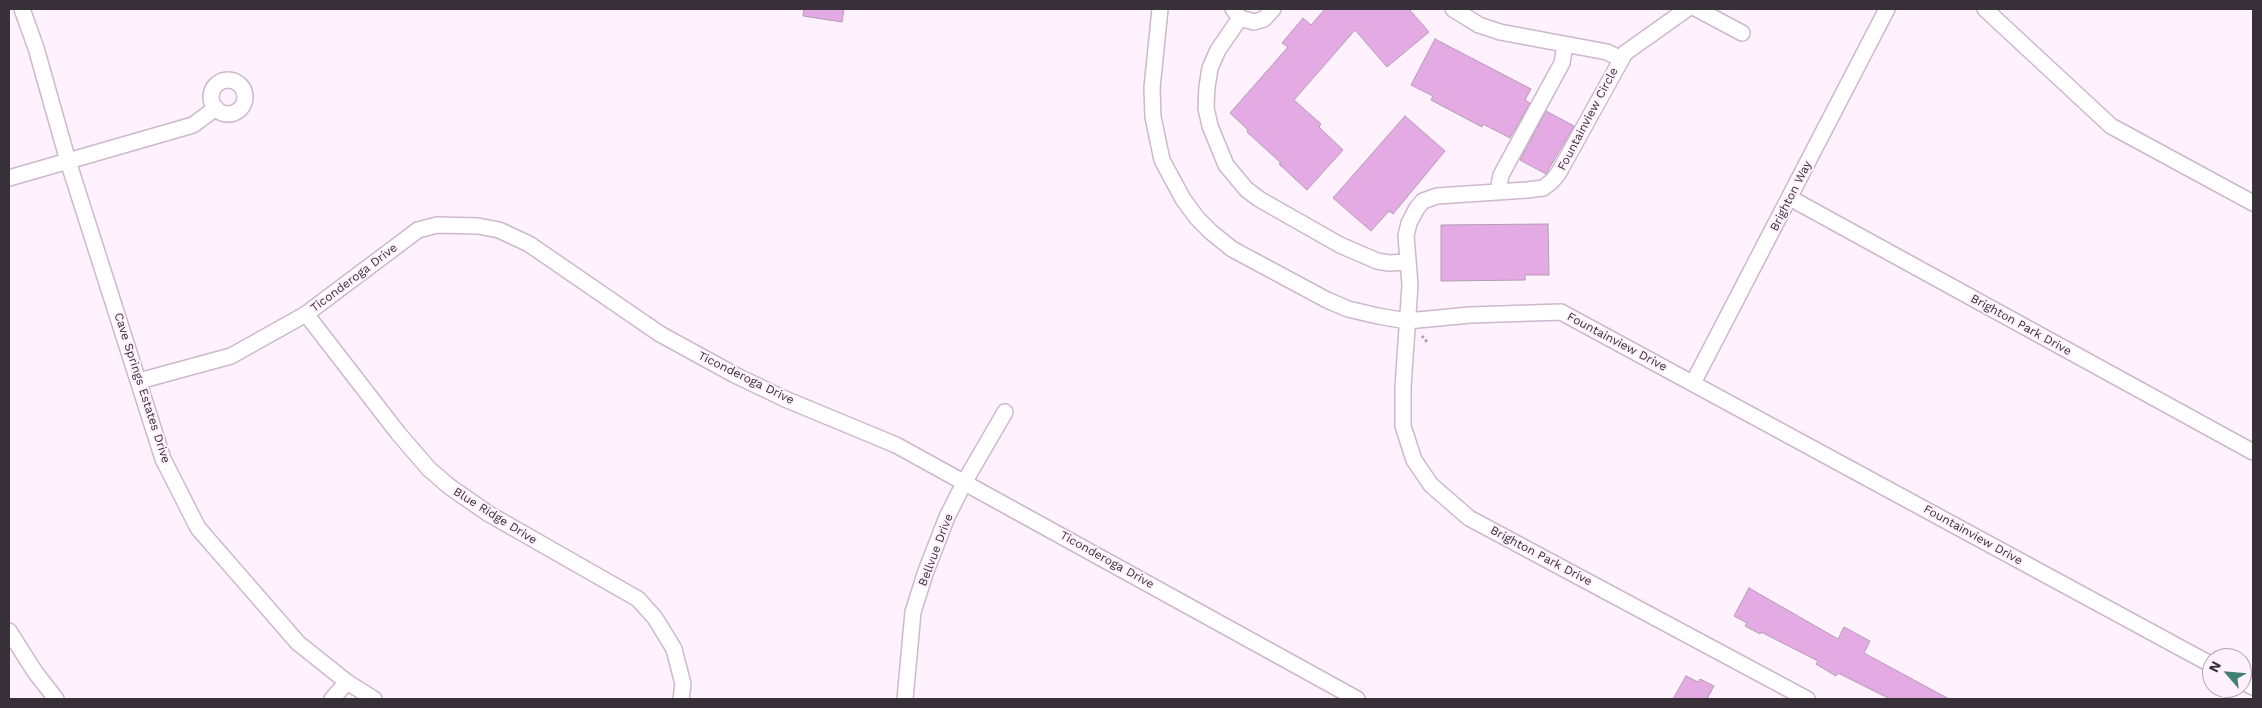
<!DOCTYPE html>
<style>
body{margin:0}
#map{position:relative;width:2262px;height:708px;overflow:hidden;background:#fff1fe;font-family:"Work Sans",sans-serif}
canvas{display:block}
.frame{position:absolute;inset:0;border:10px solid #383038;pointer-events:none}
.north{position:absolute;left:2202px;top:648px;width:50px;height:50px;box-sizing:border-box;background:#fff1fe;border:1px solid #afa4af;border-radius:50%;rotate:297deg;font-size:14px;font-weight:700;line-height:20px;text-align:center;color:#383038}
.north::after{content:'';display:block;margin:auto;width:18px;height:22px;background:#428170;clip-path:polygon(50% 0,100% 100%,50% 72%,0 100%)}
</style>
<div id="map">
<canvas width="2262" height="708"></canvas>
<div class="frame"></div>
<div class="north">N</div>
</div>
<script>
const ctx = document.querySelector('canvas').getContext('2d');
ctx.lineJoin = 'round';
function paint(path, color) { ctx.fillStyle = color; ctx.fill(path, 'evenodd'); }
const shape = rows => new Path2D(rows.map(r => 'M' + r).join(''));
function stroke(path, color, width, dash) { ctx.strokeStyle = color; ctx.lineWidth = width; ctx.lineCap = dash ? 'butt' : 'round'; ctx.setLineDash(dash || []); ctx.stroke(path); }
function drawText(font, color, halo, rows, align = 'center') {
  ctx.font = font + ' "Work Sans",sans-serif'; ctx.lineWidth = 4; ctx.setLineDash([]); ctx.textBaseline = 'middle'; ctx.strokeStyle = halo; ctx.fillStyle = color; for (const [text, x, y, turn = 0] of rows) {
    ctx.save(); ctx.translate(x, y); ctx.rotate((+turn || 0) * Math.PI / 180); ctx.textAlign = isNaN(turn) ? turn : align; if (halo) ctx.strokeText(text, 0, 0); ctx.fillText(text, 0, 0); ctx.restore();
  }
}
const building = shape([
 [804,9,844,9,842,22,803,16,804,9],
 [1325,9,1409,9,1429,32,1387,67,1355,30,1294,100,1321,124,1319,127,1343,150,1307,190,1279,164,1281,163,1247,132,1248,130,1230,113,1288,47,1282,43,1303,18,1311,25,1325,9],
 [1435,39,1531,89,1525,100,1530,103,1510,138,1483,124,1482,127,1431,100,1433,96,1411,85,1435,39],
 [1546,111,1574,126,1546,174,1520,160,1546,111],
 [1405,116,1445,151,1393,214,1389,211,1371,231,1333,198,1405,116],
 [1548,224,1549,275,1525,275,1525,280,1441,281,1441,225,1548,224],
 [1749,588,1838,639,1844,627,1870,641,1864,653,1949,699,1890,699,1838,673,1836,676,1816,664,1818,661,1761,632,1760,634,1745,626,1747,623,1734,616,1749,588],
 [1686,676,1698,682,1700,679,1714,686,1707,699,1673,699,1686,676]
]);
const path = shape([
 [1422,336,1428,343]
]);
const street = shape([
 [22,9,36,48,68,161,163,459,198,528,298,643,347,682,374,699],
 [1160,9,1152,88,1153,117,1162,160,1183,199,1197,218,1211,232,1232,249,1327,300,1348,309,1378,316,1407,321,1470,315,1561,312,2212,665],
 [1233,9,1240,18,1254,22,1264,19,1273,9],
 [1453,9,1479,25,1500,32,1607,52,1621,59],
 [1687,9,1625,53,1558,174,1551,182,1543,188,1527,190,1437,196,1423,201,1417,208,1409,223,1406,236,1410,285,1403,387,1403,426,1414,460,1431,485,1469,518,1807,699],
 [1697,9,1742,33],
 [1985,9,2111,126,2253,203],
 [1240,18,1218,50,1210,68,1207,87,1206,108,1210,126,1226,165,1246,189,1259,199,1340,245,1377,261,1389,263,1407,262],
 '211 97a17 17 0 1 1 34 0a17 17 0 1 1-34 0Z',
 [9,178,193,125,216,108],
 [1498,191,1501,175,1562,63,1565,45],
 [1790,198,2253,452],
 [306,314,398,433,429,469,450,487,489,514,638,599,655,618,674,649,683,684,681,699],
 [139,381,231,356,306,314,418,230,437,225,478,226,499,230,529,244,660,334,735,375,785,399,896,445,1357,699],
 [1693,383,1887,9],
 [9,631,35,672,56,699],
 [2242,681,2253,687],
 [332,699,347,682],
 [905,699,913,612,926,571,947,517,965,481,1005,412]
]);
const streetNames = [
 ["Fountainview Circle",1588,119,-62],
 ["Brighton Way",1791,196,-63],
 ["Ticonderoga Drive",354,278,-37],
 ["Brighton Park Drive",2021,325,29],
 ["Fountainview Drive",1617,342,28],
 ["Ticonderoga Drive",746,378,26],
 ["Cave Springs Estates Drive",142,388,72],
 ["Blue Ridge Drive",495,516,32],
 ["Fountainview Drive",1973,535,29],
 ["Bellvue Drive",936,550,-69],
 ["Brighton Park Drive",1541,556,28],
 ["Ticonderoga Drive",1107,560,29]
];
paint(building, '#e4aae3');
stroke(building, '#b39db2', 1);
stroke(street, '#ceb8cd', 18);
stroke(path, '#aca0ab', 3, [2.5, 2.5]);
stroke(street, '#fff', 15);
drawText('12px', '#383038', '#fff1fe', streetNames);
</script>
